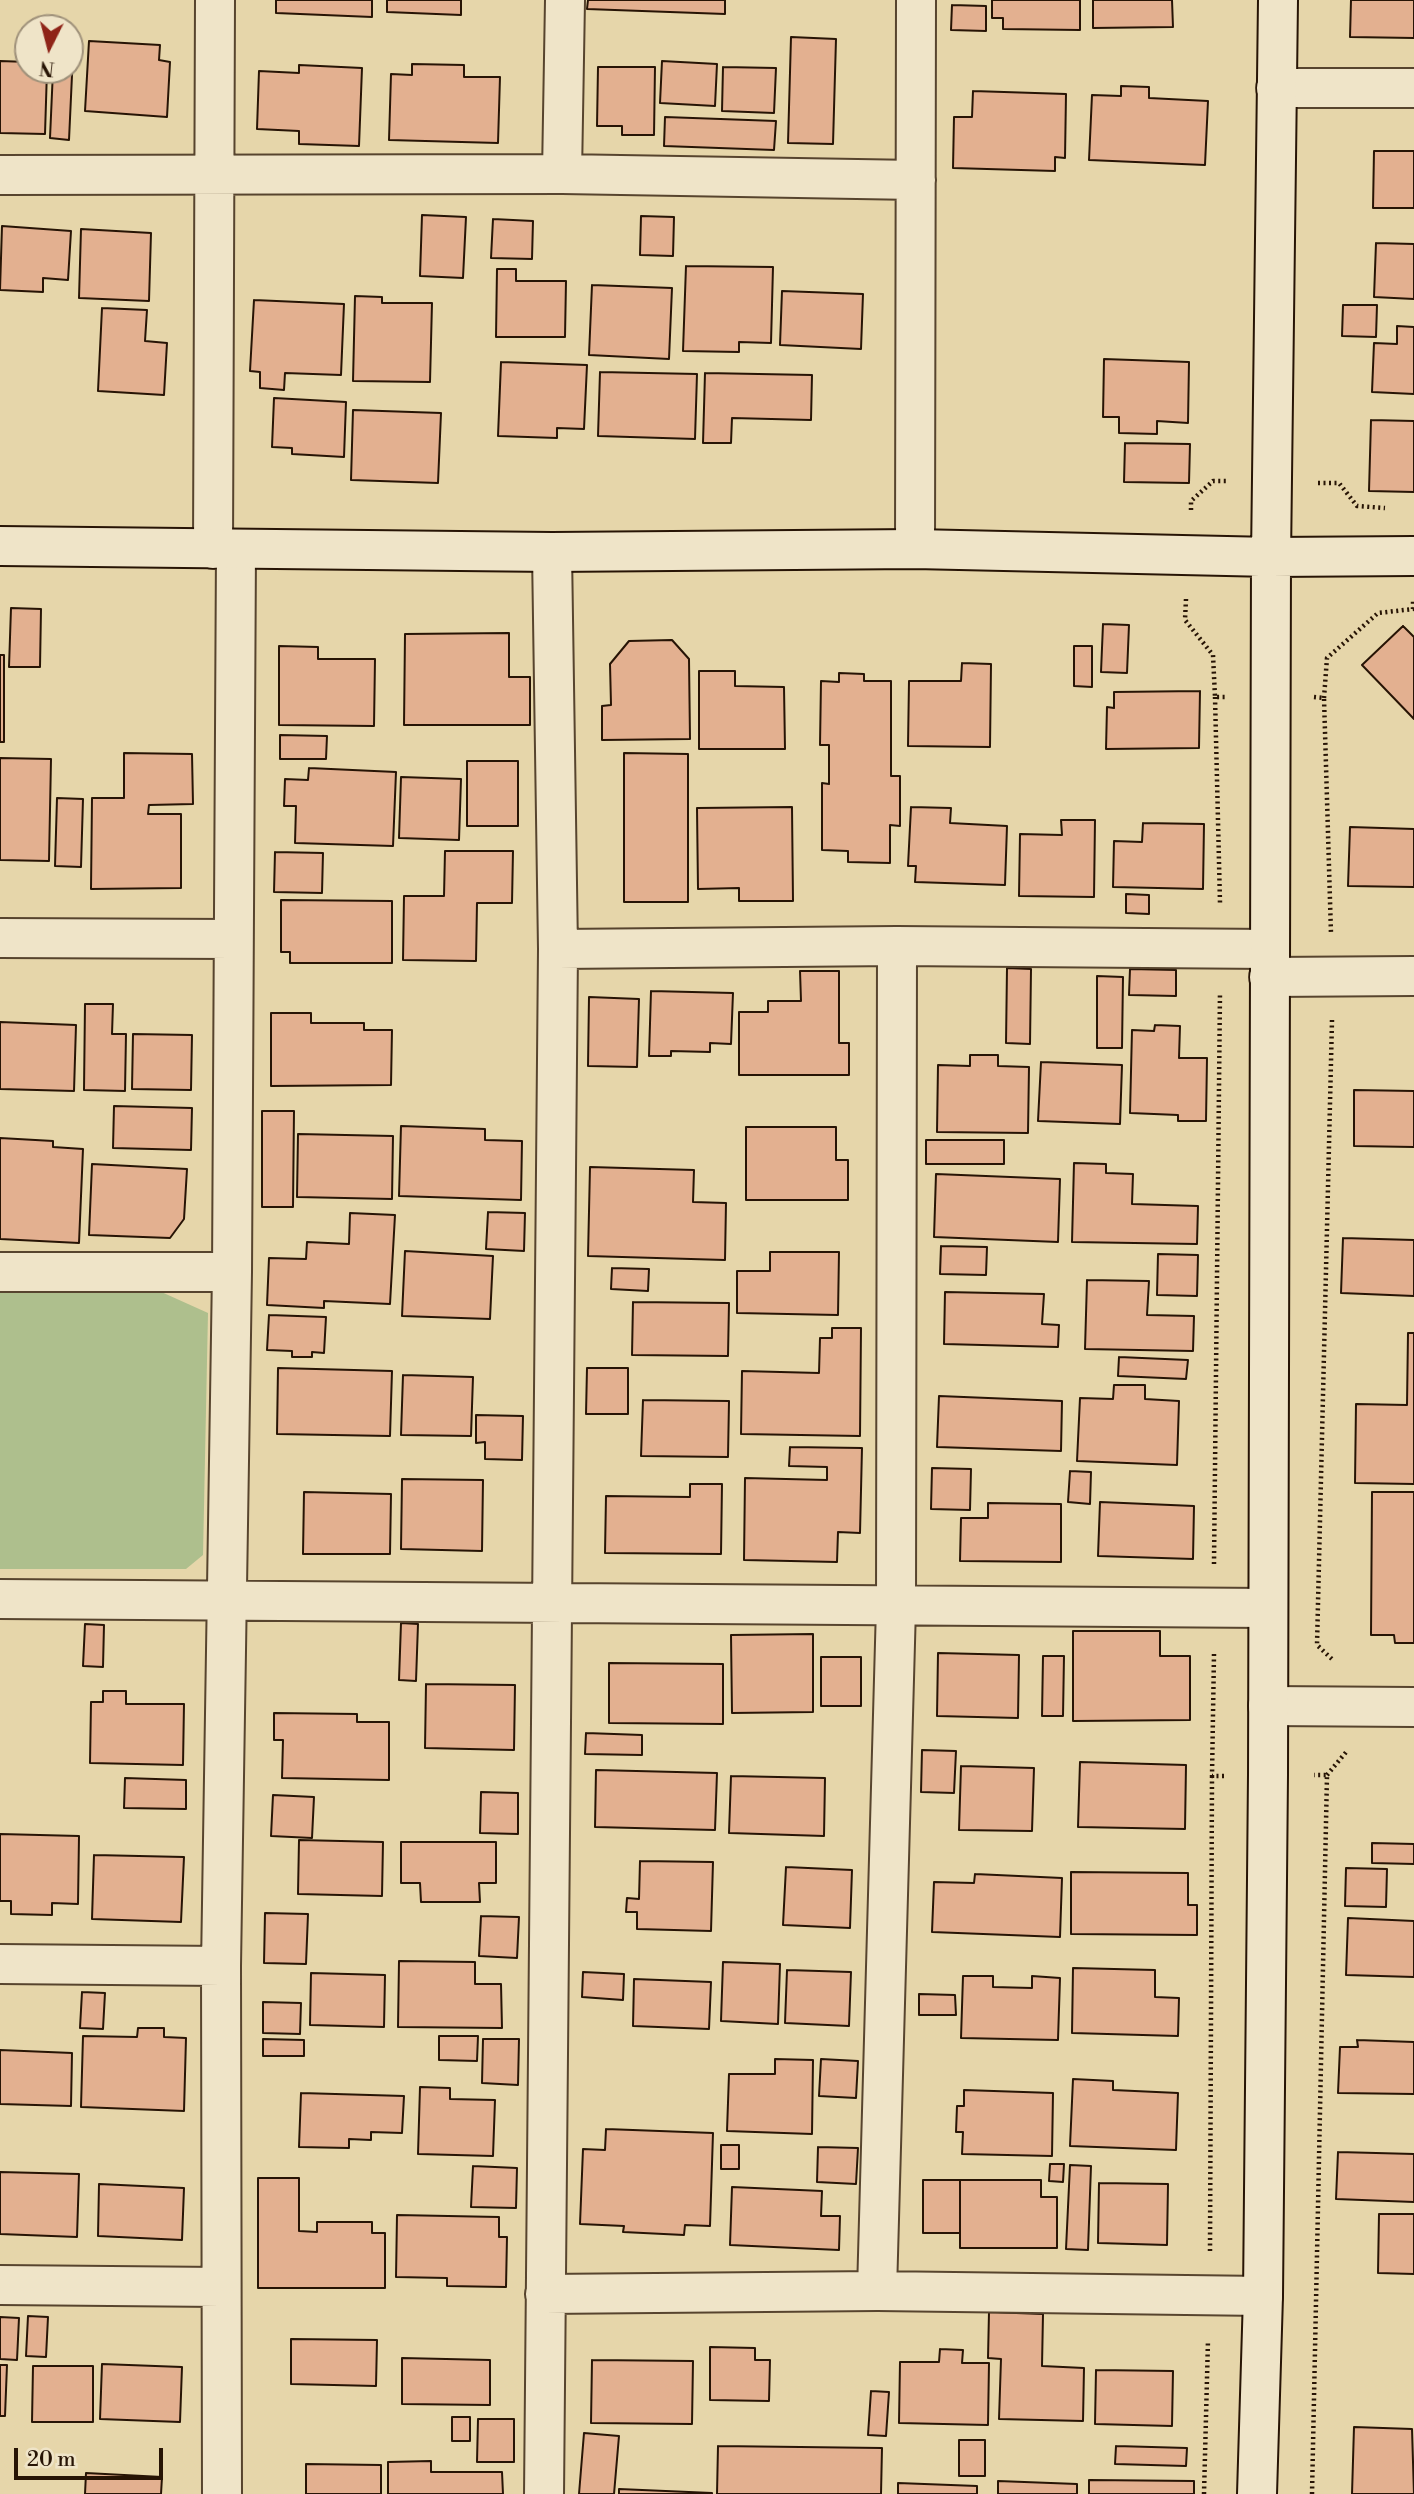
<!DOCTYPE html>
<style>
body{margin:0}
#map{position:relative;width:1414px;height:2494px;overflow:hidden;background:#e6d6aa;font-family:"Libre Bodoni",serif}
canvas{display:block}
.north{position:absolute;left:14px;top:14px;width:70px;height:70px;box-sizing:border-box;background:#efe4c8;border:2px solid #9f917a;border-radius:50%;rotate:186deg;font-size:19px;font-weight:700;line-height:28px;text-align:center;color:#271405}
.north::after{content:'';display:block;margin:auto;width:24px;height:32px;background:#8f2418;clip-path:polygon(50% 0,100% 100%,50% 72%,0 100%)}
.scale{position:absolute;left:14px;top:2448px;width:149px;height:32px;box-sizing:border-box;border:4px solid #271405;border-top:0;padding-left:9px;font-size:21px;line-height:24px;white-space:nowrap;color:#271405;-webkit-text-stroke:5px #efe4c8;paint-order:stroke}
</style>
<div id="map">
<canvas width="1414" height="2494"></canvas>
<div class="north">N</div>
<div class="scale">20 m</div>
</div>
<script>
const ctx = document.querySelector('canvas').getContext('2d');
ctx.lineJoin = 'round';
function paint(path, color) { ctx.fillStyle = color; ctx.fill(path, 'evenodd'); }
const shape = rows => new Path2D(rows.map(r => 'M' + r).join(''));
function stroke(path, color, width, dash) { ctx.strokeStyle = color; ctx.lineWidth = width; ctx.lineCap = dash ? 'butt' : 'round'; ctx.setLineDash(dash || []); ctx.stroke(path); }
const green = shape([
 [157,1290,208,1313,203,1555,186,1569,0,1569,0,1292]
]);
const building = shape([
 [276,0,372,0,372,17,276,13,276,0],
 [387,0,461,0,461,15,387,12,387,0],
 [588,0,725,0,725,14,587,9,588,0],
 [992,0,1080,0,1080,30,1003,29,1003,18,992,18,992,0],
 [1093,0,1172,0,1173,27,1093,28,1093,0],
 [1351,0,1414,0,1414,38,1350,37,1351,0],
 [952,5,986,6,986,31,951,30,952,5],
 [70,31,74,32,69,140,50,138,53,70,70,70,70,31],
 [791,37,836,39,833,144,788,143,791,37],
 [89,41,160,45,159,60,170,62,167,117,85,111,89,41],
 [0,61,28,62,28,70,47,70,45,134,0,133,0,61],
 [662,61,717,64,715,106,660,103,662,61],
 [412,64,464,65,464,77,500,77,498,143,389,140,391,74,412,75,412,64],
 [299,65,362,68,359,146,299,144,299,131,257,129,259,71,299,73,299,65],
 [598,67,655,67,654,135,622,135,622,126,597,126,598,67],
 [723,67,776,68,774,113,722,111,723,67],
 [1121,86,1149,87,1149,98,1208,101,1205,165,1089,160,1092,95,1121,96,1121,86],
 [973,91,1066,94,1065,158,1055,157,1055,171,953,168,954,117,972,117,973,91],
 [665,117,776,121,774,150,664,146,665,117],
 [1374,151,1414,151,1414,208,1373,208,1374,151],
 [422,215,466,217,463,278,420,276,422,215],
 [641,216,674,217,673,256,640,255,641,216],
 [493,219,533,221,532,259,491,258,493,219],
 [2,226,71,231,68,280,43,278,43,292,0,290,2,226],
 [81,229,151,233,149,301,79,298,81,229],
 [1376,243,1414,244,1414,299,1374,297,1376,243],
 [686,266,773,267,771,343,739,342,739,352,683,351,686,266],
 [497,269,516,269,516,281,566,281,565,337,496,337,497,269],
 [592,285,672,288,669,359,589,355,592,285],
 [782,291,863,294,861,349,780,345,782,291],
 [355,296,382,297,382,303,432,303,430,382,353,381,355,296],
 [254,300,344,304,341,375,285,373,284,390,260,388,260,372,250,371,254,300],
 [1343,305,1377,305,1376,337,1342,336,1343,305],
 [102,308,147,310,145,341,167,343,164,395,98,391,102,308],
 [1397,326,1414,327,1414,394,1372,392,1374,343,1397,344,1397,326],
 [1104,359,1189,362,1188,423,1157,421,1157,434,1119,433,1119,417,1103,417,1104,359],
 [501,362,587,365,584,429,557,428,557,438,498,436,501,362],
 [600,372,697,374,695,439,598,436,600,372],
 [705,373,812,375,811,420,732,418,731,443,703,443,705,373],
 [274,398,346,402,344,457,292,454,292,448,272,447,274,398],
 [353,410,441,413,438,483,351,480,353,410],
 [1371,420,1414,421,1414,492,1369,491,1371,420],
 [1125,443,1190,444,1189,483,1124,482,1125,443],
 [11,608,41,609,40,667,9,667,11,608],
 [1103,624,1129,625,1127,673,1101,672,1103,624],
 [1403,626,1414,637,1414,719,1362,665,1403,626],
 [509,633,509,677,530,677,530,725,404,725,405,634,509,633],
 [672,640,689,659,690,739,602,740,602,706,611,705,610,664,629,641,672,640],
 [279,646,318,647,318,659,375,659,374,726,279,725,279,646],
 [1074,646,1092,646,1092,687,1074,686,1074,646],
 [0,655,4,655,4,742,0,742,0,655],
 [962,663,991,664,990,747,908,746,909,681,961,681,962,663],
 [699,671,735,671,735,686,784,687,785,749,699,749,699,671],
 [839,673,864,674,864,681,891,681,891,776,900,776,900,826,890,825,890,863,848,862,848,851,822,850,822,783,829,784,829,745,820,745,821,681,839,682,839,673],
 [1200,691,1199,748,1106,749,1107,707,1114,708,1114,692,1200,691],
 [280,735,327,736,326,759,280,759,280,735],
 [124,753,192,754,193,804,149,805,148,814,181,814,181,888,91,889,92,798,124,798,124,753],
 [624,753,688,754,688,902,624,902,624,753],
 [0,758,51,759,49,861,0,860,0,758],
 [467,761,518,761,518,826,467,826,467,761],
 [309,768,396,772,393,846,295,843,296,806,284,806,285,779,308,780,309,768],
 [401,777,461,779,459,840,399,838,401,777],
 [57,798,83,799,81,867,55,866,57,798],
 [792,807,793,901,739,901,739,888,698,889,697,808,792,807],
 [911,807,951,808,950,823,1007,826,1005,885,915,882,916,866,908,866,911,807],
 [1061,820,1095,820,1094,897,1019,896,1020,834,1062,835,1061,820],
 [1143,823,1204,824,1203,889,1113,887,1114,841,1142,842,1143,823],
 [1350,827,1414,829,1414,887,1348,886,1350,827],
 [445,851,513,851,512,903,477,903,476,961,403,960,404,896,444,896,445,851],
 [275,852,323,853,322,893,274,892,275,852],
 [1126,894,1149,895,1149,914,1126,913,1126,894],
 [281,900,392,901,392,963,290,963,290,952,281,952,281,900],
 [1007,968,1031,969,1030,1044,1006,1043,1007,968],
 [1130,969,1176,970,1176,996,1129,995,1130,969],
 [800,971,839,971,839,1043,849,1043,849,1075,739,1075,739,1012,768,1012,768,1001,801,1001,800,971],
 [1097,976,1123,977,1122,1048,1097,1048,1097,976],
 [651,991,733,993,731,1044,710,1043,710,1052,671,1051,671,1056,649,1056,651,991],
 [589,997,639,999,637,1067,588,1066,589,997],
 [85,1004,113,1004,112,1034,126,1034,125,1091,84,1090,85,1004],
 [271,1013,311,1013,311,1023,364,1023,364,1030,392,1030,391,1085,271,1086,271,1013],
 [0,1022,76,1025,74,1091,0,1089,0,1022],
 [1155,1025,1180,1026,1179,1058,1207,1058,1206,1121,1178,1121,1178,1115,1130,1113,1132,1030,1154,1031,1155,1025],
 [133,1034,192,1035,191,1090,132,1089,133,1034],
 [970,1055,998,1055,998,1066,1029,1067,1028,1133,937,1132,938,1065,970,1066,970,1055],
 [1041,1062,1122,1065,1120,1124,1038,1121,1041,1062],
 [1354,1090,1414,1091,1414,1147,1354,1146,1354,1090],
 [114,1106,192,1108,191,1150,113,1148,114,1106],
 [262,1111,294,1111,293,1207,262,1207,262,1111],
 [401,1126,485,1129,485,1140,522,1141,521,1200,399,1196,401,1126],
 [746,1127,836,1127,836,1160,848,1160,848,1200,746,1200,746,1127],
 [298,1134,393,1136,392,1199,297,1197,298,1134],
 [0,1138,53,1141,53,1147,83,1149,79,1243,0,1239,0,1138],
 [926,1140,1004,1140,1004,1164,926,1164,926,1140],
 [1074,1163,1106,1164,1106,1173,1133,1174,1132,1204,1198,1206,1197,1244,1072,1242,1074,1163],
 [92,1164,187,1169,184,1219,170,1238,89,1235,92,1164],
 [590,1167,694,1170,693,1202,726,1203,725,1260,588,1256,590,1167],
 [936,1174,1060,1179,1058,1242,934,1237,936,1174],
 [488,1212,525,1213,524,1251,486,1249,488,1212],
 [350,1213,395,1215,390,1304,324,1301,324,1308,267,1305,269,1258,306,1259,307,1242,349,1244,350,1213],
 [1343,1238,1414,1240,1414,1296,1341,1293,1343,1238],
 [941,1246,987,1247,986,1275,940,1274,941,1246],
 [405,1251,493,1256,490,1319,402,1316,405,1251],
 [770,1252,839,1252,838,1315,737,1313,737,1271,770,1271,770,1252],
 [1158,1254,1198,1255,1197,1296,1157,1295,1158,1254],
 [612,1268,649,1269,648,1291,611,1289,612,1268],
 [1087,1280,1149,1281,1147,1315,1194,1316,1193,1351,1085,1349,1087,1280],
 [945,1292,1044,1294,1042,1324,1059,1325,1058,1347,944,1344,945,1292],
 [633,1302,729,1303,728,1356,632,1355,633,1302],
 [269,1315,326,1317,324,1353,312,1352,312,1357,292,1357,292,1351,267,1350,269,1315],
 [832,1328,861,1328,860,1436,741,1434,742,1371,819,1373,820,1338,832,1338,832,1328],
 [1408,1333,1414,1333,1414,1484,1355,1483,1356,1404,1407,1405,1408,1333],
 [1119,1357,1188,1360,1186,1379,1118,1376,1119,1357],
 [278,1368,392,1371,390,1436,277,1434,278,1368],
 [587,1368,628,1368,628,1414,586,1414,587,1368],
 [403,1375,473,1377,471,1436,401,1435,403,1375],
 [1114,1385,1145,1385,1145,1399,1179,1401,1177,1465,1077,1461,1080,1398,1113,1399,1114,1385],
 [939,1396,1062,1401,1061,1451,937,1447,939,1396],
 [643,1400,729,1401,728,1457,641,1456,643,1400],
 [476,1415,523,1416,522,1460,485,1459,485,1442,476,1443,476,1415],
 [790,1447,862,1448,860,1533,838,1532,837,1562,744,1560,745,1478,827,1480,827,1467,789,1466,790,1447],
 [932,1468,971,1469,970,1510,931,1509,932,1468],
 [1070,1471,1091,1472,1090,1504,1068,1502,1070,1471],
 [402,1479,483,1480,482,1551,401,1549,402,1479],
 [690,1484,722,1484,721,1554,605,1553,606,1496,690,1497,690,1484],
 [304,1492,391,1494,390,1554,303,1554,304,1492],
 [1372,1492,1414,1492,1414,1643,1395,1643,1394,1635,1371,1635,1372,1492],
 [1100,1502,1194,1506,1193,1559,1098,1556,1100,1502],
 [988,1503,1061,1504,1061,1562,960,1561,961,1518,988,1518,988,1503],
 [401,1623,418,1624,416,1681,399,1680,401,1623],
 [85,1624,104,1625,103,1667,83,1666,85,1624],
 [1073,1631,1160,1631,1160,1656,1190,1656,1190,1720,1073,1721,1073,1631],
 [813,1634,813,1712,732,1713,731,1635,813,1634],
 [938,1653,1019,1655,1018,1718,937,1716,938,1653],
 [1043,1656,1064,1656,1063,1716,1042,1716,1043,1656],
 [821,1657,861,1657,861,1706,821,1706,821,1657],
 [609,1663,723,1664,723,1724,609,1723,609,1663],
 [426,1684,515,1685,514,1750,425,1748,426,1684],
 [103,1691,126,1691,126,1704,184,1704,183,1765,90,1763,91,1702,103,1702,103,1691],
 [274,1713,357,1714,357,1722,389,1722,389,1780,282,1778,283,1740,274,1740,274,1713],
 [586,1733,642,1735,642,1755,585,1754,586,1733],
 [922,1750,956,1751,954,1793,921,1792,922,1750],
 [1080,1762,1186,1765,1185,1829,1078,1827,1080,1762],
 [961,1766,1034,1768,1032,1831,959,1830,961,1766],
 [596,1770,717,1773,715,1830,595,1827,596,1770],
 [731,1776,825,1778,824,1836,729,1833,731,1776],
 [125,1778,186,1780,186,1809,124,1808,125,1778],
 [481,1792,518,1793,518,1834,480,1833,481,1792],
 [273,1795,314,1797,312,1838,271,1836,273,1795],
 [0,1834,79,1836,78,1904,52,1903,52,1915,11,1914,11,1901,0,1901,0,1834],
 [299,1840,383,1842,382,1896,298,1894,299,1840],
 [401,1842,496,1842,496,1883,479,1883,480,1902,421,1902,420,1883,401,1883,401,1842],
 [1372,1843,1414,1844,1414,1864,1372,1863,1372,1843],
 [94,1855,184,1857,181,1922,92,1919,94,1855],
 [640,1861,713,1862,711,1931,637,1929,637,1912,626,1912,627,1898,639,1899,640,1861],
 [786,1867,852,1870,850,1928,783,1925,786,1867],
 [1346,1868,1387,1869,1386,1907,1345,1906,1346,1868],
 [1071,1872,1188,1873,1188,1905,1197,1905,1197,1935,1071,1934,1071,1872],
 [975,1874,1062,1878,1060,1937,932,1932,934,1882,974,1883,975,1874],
 [265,1913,308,1914,306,1964,264,1963,265,1913],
 [481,1916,519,1917,517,1958,479,1956,481,1916],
 [1348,1918,1414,1921,1414,1977,1346,1975,1348,1918],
 [399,1961,475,1962,475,1984,501,1984,502,2028,398,2027,399,1961],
 [723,1962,780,1964,778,2024,721,2021,723,1962],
 [1073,1968,1155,1970,1155,1997,1179,1998,1178,2036,1072,2033,1073,1968],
 [787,1970,851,1972,849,2026,785,2023,787,1970],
 [583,1972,624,1974,623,2000,582,1997,583,1972],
 [311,1973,385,1975,384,2027,310,2025,311,1973],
 [963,1976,993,1976,993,1987,1032,1988,1032,1976,1060,1978,1058,2040,961,2038,963,1976],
 [634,1979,711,1982,709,2029,633,2026,634,1979],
 [82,1992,105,1993,103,2029,80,2028,82,1992],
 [919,1994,955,1995,956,2015,919,2015,919,1994],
 [263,2002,301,2003,300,2034,263,2033,263,2002],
 [138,2028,164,2028,164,2037,186,2038,184,2111,81,2107,83,2036,137,2037,138,2028],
 [439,2036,478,2036,477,2061,439,2060,439,2036],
 [263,2039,304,2040,304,2056,263,2056,263,2039],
 [483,2039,519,2039,518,2085,482,2083,483,2039],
 [1357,2040,1414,2042,1414,2094,1338,2093,1340,2047,1358,2047,1357,2040],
 [0,2050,72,2053,71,2106,0,2104,0,2050],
 [775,2059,813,2060,812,2134,727,2131,729,2074,775,2074,775,2059],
 [821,2059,858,2061,856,2098,819,2096,821,2059],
 [1073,2079,1113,2081,1113,2090,1178,2093,1176,2150,1070,2146,1073,2079],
 [420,2087,450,2088,450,2099,495,2100,493,2156,418,2154,420,2087],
 [964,2090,1053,2093,1052,2156,962,2154,963,2132,956,2132,957,2106,964,2106,964,2090],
 [301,2093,404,2096,402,2133,371,2132,371,2140,349,2139,349,2148,299,2147,301,2093],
 [606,2129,713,2133,710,2226,685,2225,684,2235,623,2232,624,2226,580,2224,583,2149,605,2150,606,2129],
 [721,2145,739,2145,739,2169,721,2169,721,2145],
 [818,2147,858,2148,856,2184,817,2182,818,2147],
 [1338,2152,1414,2154,1414,2202,1336,2199,1338,2152],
 [1050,2164,1064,2164,1063,2182,1049,2181,1050,2164],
 [1070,2165,1091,2166,1088,2250,1066,2249,1070,2165],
 [473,2166,517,2168,516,2208,471,2207,473,2166],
 [0,2172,79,2174,77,2237,0,2234,0,2172],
 [258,2178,299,2178,299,2231,317,2232,317,2222,372,2222,372,2233,385,2233,385,2288,258,2288,258,2178],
 [923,2180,960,2180,960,2233,923,2233,923,2180],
 [960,2180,1041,2180,1041,2197,1057,2197,1057,2248,960,2248,960,2180],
 [1099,2183,1168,2184,1167,2245,1098,2243,1099,2183],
 [99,2184,184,2188,182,2240,98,2236,99,2184],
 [732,2187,822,2191,821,2216,840,2216,839,2250,730,2245,732,2187],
 [1379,2214,1414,2214,1414,2274,1378,2273,1379,2214],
 [397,2215,499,2217,499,2237,507,2237,506,2287,447,2286,447,2278,396,2277,397,2215],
 [989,2312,1043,2314,1042,2366,1084,2368,1083,2421,999,2419,1001,2359,988,2358,989,2312],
 [28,2316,48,2317,46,2357,26,2356,28,2316],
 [0,2317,19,2318,17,2360,0,2359,0,2317],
 [291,2339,377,2340,376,2386,291,2384,291,2339],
 [710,2347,755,2348,755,2360,770,2360,769,2401,710,2400,710,2347],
 [940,2349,963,2350,962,2363,989,2363,988,2425,899,2423,900,2362,939,2362,940,2349],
 [402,2358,490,2360,490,2405,402,2404,402,2358],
 [592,2360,693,2361,692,2424,591,2423,592,2360],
 [102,2364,182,2367,180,2422,100,2419,102,2364],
 [0,2365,7,2365,5,2416,0,2416,0,2365],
 [33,2366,93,2366,93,2422,32,2422,33,2366],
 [1096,2370,1173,2371,1172,2426,1095,2424,1096,2370],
 [871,2391,889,2392,886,2436,868,2435,871,2391],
 [452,2417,470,2417,470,2441,452,2441,452,2417],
 [478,2419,514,2419,514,2462,477,2462,478,2419],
 [1354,2427,1412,2429,1414,2494,1352,2494,1354,2427],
 [584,2433,619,2436,614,2494,579,2494,584,2433],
 [959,2440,985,2440,985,2476,959,2476,959,2440],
 [718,2446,882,2448,881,2494,717,2494,718,2446],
 [1116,2446,1187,2448,1186,2466,1115,2464,1116,2446],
 [431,2461,431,2472,502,2472,503,2494,388,2494,388,2462,431,2461],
 [306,2464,381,2465,381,2494,306,2494,306,2464],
 [86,2473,162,2477,161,2494,85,2494,86,2473],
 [1089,2480,1194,2481,1194,2494,1089,2494,1089,2480],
 [998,2481,1077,2484,1077,2494,998,2494,998,2481],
 [898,2483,977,2486,977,2494,898,2494,898,2483],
 [619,2489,712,2493,712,2494,619,2494,619,2489]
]);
const path = shape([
 [1318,483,1339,483,1357,506,1385,508],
 [1191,510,1191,501,1213,481,1229,481],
 [1186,599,1185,620,1213,655,1215,697,1228,697],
 [1215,697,1220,903],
 [1314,697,1324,698,1331,934],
 [1324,698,1327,658,1378,613,1413,609,1413,599],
 [1332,1020,1317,1645,1334,1661],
 [1214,1564,1220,992],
 [1214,1654,1212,1776,1225,1776],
 [1327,1775,1347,1751],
 [1210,2251,1212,1776],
 [1204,2494,1208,2340],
 [1312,2494,1327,1775,1314,1775]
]);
const street = shape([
 [1276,88,1414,88],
 [562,174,565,0],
 [0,175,562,174,916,180],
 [213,549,215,0],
 [915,549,916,0],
 [0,938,232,939],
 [558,949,897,946,1270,949],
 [1269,977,1414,976],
 [0,1272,232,1272],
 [0,1599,1268,1608],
 [1268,1706,1414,1707],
 [0,1964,221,1966],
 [0,2285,220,2287],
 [877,2291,896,1607,897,946],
 [545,2294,877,2291,1263,2296],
 [222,2494,221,1966,232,1272,236,549],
 [544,2494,558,949,552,552]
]);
const secondary = shape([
 [0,546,552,552,915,549,1271,557,1414,556],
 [1257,2494,1263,2296,1268,1775,1271,557,1278,0]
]);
paint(green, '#aebf8d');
paint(building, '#e3b090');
stroke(building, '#271405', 2);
stroke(street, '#57442e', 42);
stroke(secondary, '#271405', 42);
stroke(path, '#271405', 4.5, [2, 3.5]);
stroke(street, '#efe4c8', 38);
stroke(secondary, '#efe4c8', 38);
</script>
